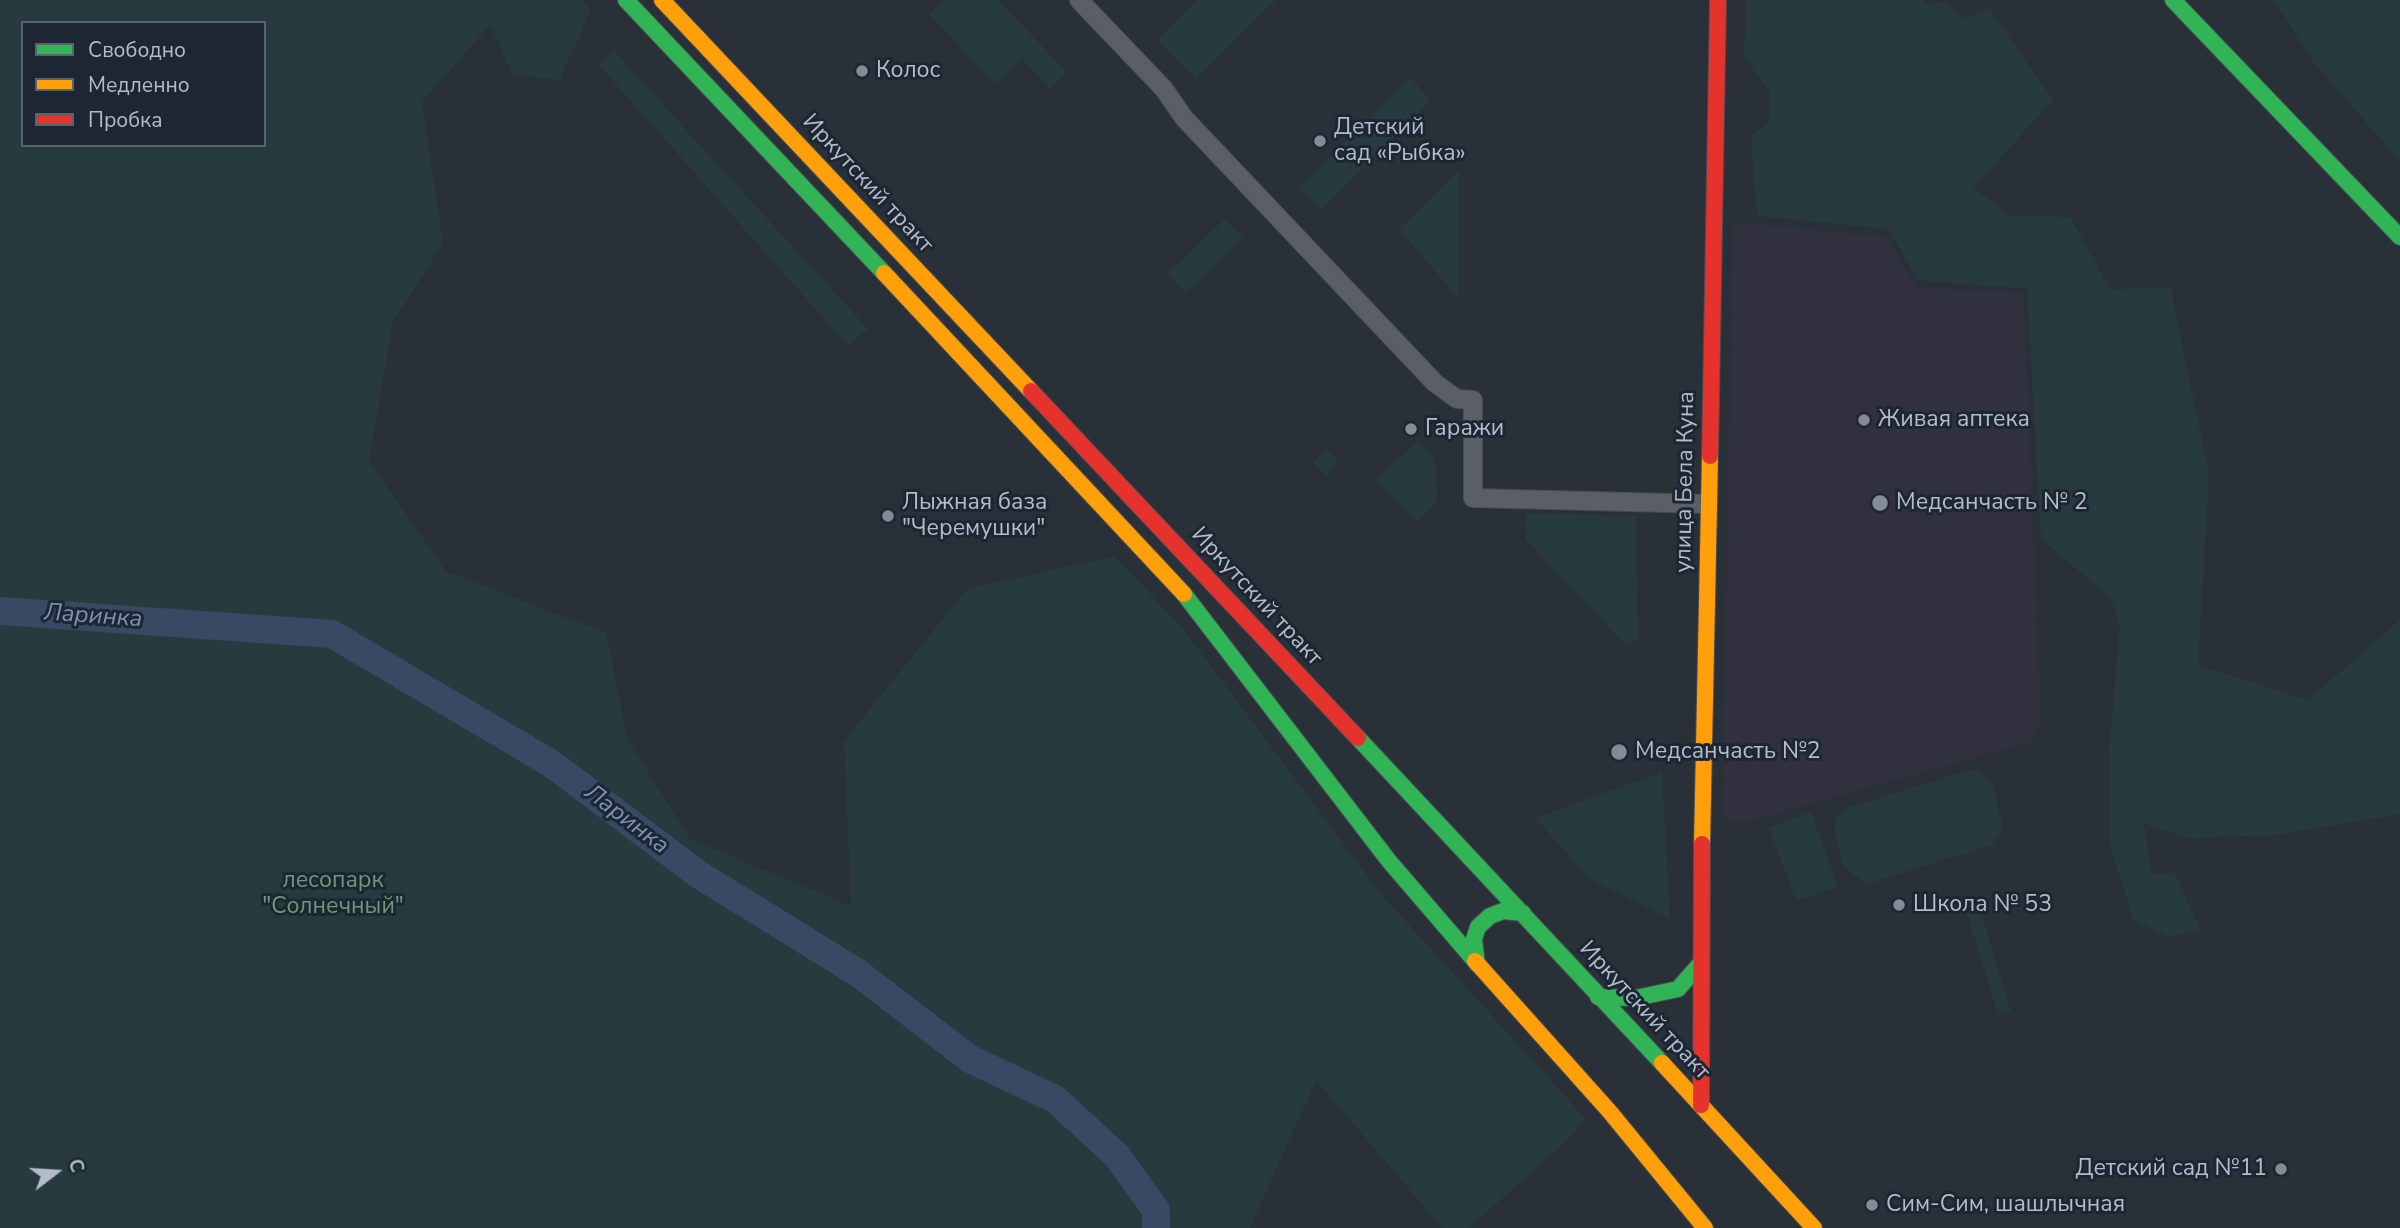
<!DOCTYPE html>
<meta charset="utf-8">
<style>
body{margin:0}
#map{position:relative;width:2400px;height:1228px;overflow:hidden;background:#2a3038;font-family:"Nunito Sans",sans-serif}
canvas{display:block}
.legend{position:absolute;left:21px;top:21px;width:245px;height:126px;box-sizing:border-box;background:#1d2633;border:2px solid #59626f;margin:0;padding:9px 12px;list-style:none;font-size:21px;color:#b4bcc9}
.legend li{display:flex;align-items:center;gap:14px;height:35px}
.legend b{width:35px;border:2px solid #59626f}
.north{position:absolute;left:21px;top:1137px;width:70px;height:70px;-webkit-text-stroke:5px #1d2633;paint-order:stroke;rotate:73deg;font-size:19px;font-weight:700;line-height:28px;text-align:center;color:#b4bcc9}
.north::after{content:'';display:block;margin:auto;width:24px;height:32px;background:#b4bcc9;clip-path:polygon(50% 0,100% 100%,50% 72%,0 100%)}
</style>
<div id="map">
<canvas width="2400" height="1228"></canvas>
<ul class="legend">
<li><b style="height:9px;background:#30b455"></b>Свободно</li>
<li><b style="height:9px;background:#ff9f0a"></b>Медленно</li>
<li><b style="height:9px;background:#e5322d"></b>Пробка</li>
</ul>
<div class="north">С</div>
</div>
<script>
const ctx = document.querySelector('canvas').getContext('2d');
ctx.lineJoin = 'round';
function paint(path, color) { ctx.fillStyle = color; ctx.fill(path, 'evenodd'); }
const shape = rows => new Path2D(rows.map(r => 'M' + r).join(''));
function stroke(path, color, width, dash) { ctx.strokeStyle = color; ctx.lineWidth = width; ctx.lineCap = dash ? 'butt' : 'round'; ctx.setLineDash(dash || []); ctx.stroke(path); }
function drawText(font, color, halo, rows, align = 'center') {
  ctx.font = font + ' "Nunito Sans",sans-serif'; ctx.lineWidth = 6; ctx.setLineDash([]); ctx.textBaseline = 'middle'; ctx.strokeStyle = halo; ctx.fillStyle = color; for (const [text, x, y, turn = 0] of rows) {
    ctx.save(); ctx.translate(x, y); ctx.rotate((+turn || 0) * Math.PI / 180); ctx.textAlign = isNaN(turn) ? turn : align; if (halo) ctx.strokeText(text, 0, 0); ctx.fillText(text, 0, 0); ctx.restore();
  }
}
const medical = shape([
 [1733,222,1886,237,1918,288,2024,293,2041,727,2028,743,1750,821,1722,819]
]);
const green = shape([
 [0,0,582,0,591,9,560,80,513,75,490,25,422,102,443,243,393,322,369,461,446,571,606,633,628,740,690,839,851,906,844,741,967,589,1115,556,1184,630,1381,894,1586,1119,1564,1143,1469,1228,1442,1228,1316,1080,1250,1228,0,1228],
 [23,23,264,23,264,145,23,145],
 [944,0,998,0,1067,72,1050,89,1022,59,995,84,929,14],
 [1198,0,1276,0,1196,79,1158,40],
 [1746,0,1923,0,1926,4,1945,2,1965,19,1989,8,2053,100,1973,188,2011,216,2070,217,2110,289,2171,288,2209,475,2198,665,2308,700,2400,620,2400,814,2276,835,2188,838,2144,824,2151,874,2174,873,2201,930,2168,937,2134,920,2109,843,2109,750,2120,625,2110,597,2041,539,2027,289,1917,280,1889,229,1757,216,1751,135,1769,122,1770,92,1744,57],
 [2274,0,2400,0,2400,161,2313,62],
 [614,51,868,329,848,346,598,64],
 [1410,77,1431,100,1321,210,1299,188],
 [1459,171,1459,299,1399,229],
 [1225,219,1243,238,1186,293,1167,274],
 [1419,440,1435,459,1438,500,1417,521,1376,479],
 [1326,448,1338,461,1327,476,1313,463],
 [1527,513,1636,516,1638,640,1625,644,1525,539],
 [1969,770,1978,771,1992,782,2003,828,1992,845,1867,884,1844,867,1834,827,1838,816,1847,808],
 [1662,772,1670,918,1590,879,1535,818],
 [1811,812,1838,886,1796,901,1769,827],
 [1980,909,2011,1011,1998,1015,1967,913]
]);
const river = shape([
 [0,611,332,634,552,764,698,874,858,973,970,1059,1055,1099,1117,1156,1156,1210,1156,1228]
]);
const street = shape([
 [1079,0,1164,89,1184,118,1435,383,1457,399,1473,400,1473,498,1708,504]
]);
const fast = shape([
 [626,0,884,273],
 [2173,0,2400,237],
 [1184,594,1389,861,1475,961],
 [1358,738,1662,1063],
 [1477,964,1474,939,1478,927,1490,916,1503,911,1523,913],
 [1598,997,1636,998,1678,989,1700,964]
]);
const slow = shape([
 [662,0,1031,391],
 [884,273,1184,594],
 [1702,844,1710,456],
 [1475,961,1610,1112,1705,1228],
 [1662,1063,1814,1228]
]);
const jam = shape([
 [1031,391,1358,738],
 [1710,456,1718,0],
 [1701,1105,1702,844]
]);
const markers = [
 [862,71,7,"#848b96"],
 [1320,141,7,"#848b96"],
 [1864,420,7,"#848b96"],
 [1411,429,7,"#848b96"],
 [1880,503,9,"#848b96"],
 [888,516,7,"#848b96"],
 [1619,752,9,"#848b96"],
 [1899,905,7,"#848b96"],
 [2281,1169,7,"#848b96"],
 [1872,1205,7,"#848b96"]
];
const poiNames = [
 ["Колос",876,71],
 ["Детский",1334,128],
 ["сад «Рыбка»",1334,154],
 ["Живая аптека",1878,420],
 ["Гаражи",1425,429],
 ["Лыжная база",902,503],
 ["\"Черемушки\"",902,529],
 ["Медсанчасть № 2",1896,503],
 ["Медсанчасть №2",1635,752],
 ["Школа № 53",1913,905],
 ["Детский сад №11",2267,1169,"right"],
 ["Сим-Сим, шашлычная",1886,1205]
];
const streetNames = [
 ["Иркутский тракт",867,184,47],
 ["улица Бела Куна",1686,482,-89],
 ["Иркутский тракт",1256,597,47],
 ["Иркутский тракт",1644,1011,47]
];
const parkNames = [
 ["лесопарк",333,881],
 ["\"Солнечный\"",333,907]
];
const waterNames = [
 ["Ларинка",93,617,4],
 ["Ларинка",626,820,37]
];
paint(medical, '#31303e');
paint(green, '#273a3e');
stroke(river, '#384963', 28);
stroke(street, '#484c53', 20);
stroke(fast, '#484c53', 18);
stroke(slow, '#484c53', 18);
stroke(jam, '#484c53', 18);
stroke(street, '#5a5e66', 18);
stroke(fast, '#30b455', 16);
stroke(slow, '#ff9f0a', 16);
stroke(jam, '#e5322d', 16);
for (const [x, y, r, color] of markers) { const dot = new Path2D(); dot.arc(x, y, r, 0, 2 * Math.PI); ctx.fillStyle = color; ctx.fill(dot); stroke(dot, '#1d2633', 2.5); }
drawText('23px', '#b4bcc9', '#1d2633', poiNames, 'left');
drawText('23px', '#b4bcc9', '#1d2633', streetNames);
drawText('23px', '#6b9a76', '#1d2633', parkNames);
drawText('italic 24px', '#7c92b1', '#1d2633', waterNames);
</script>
